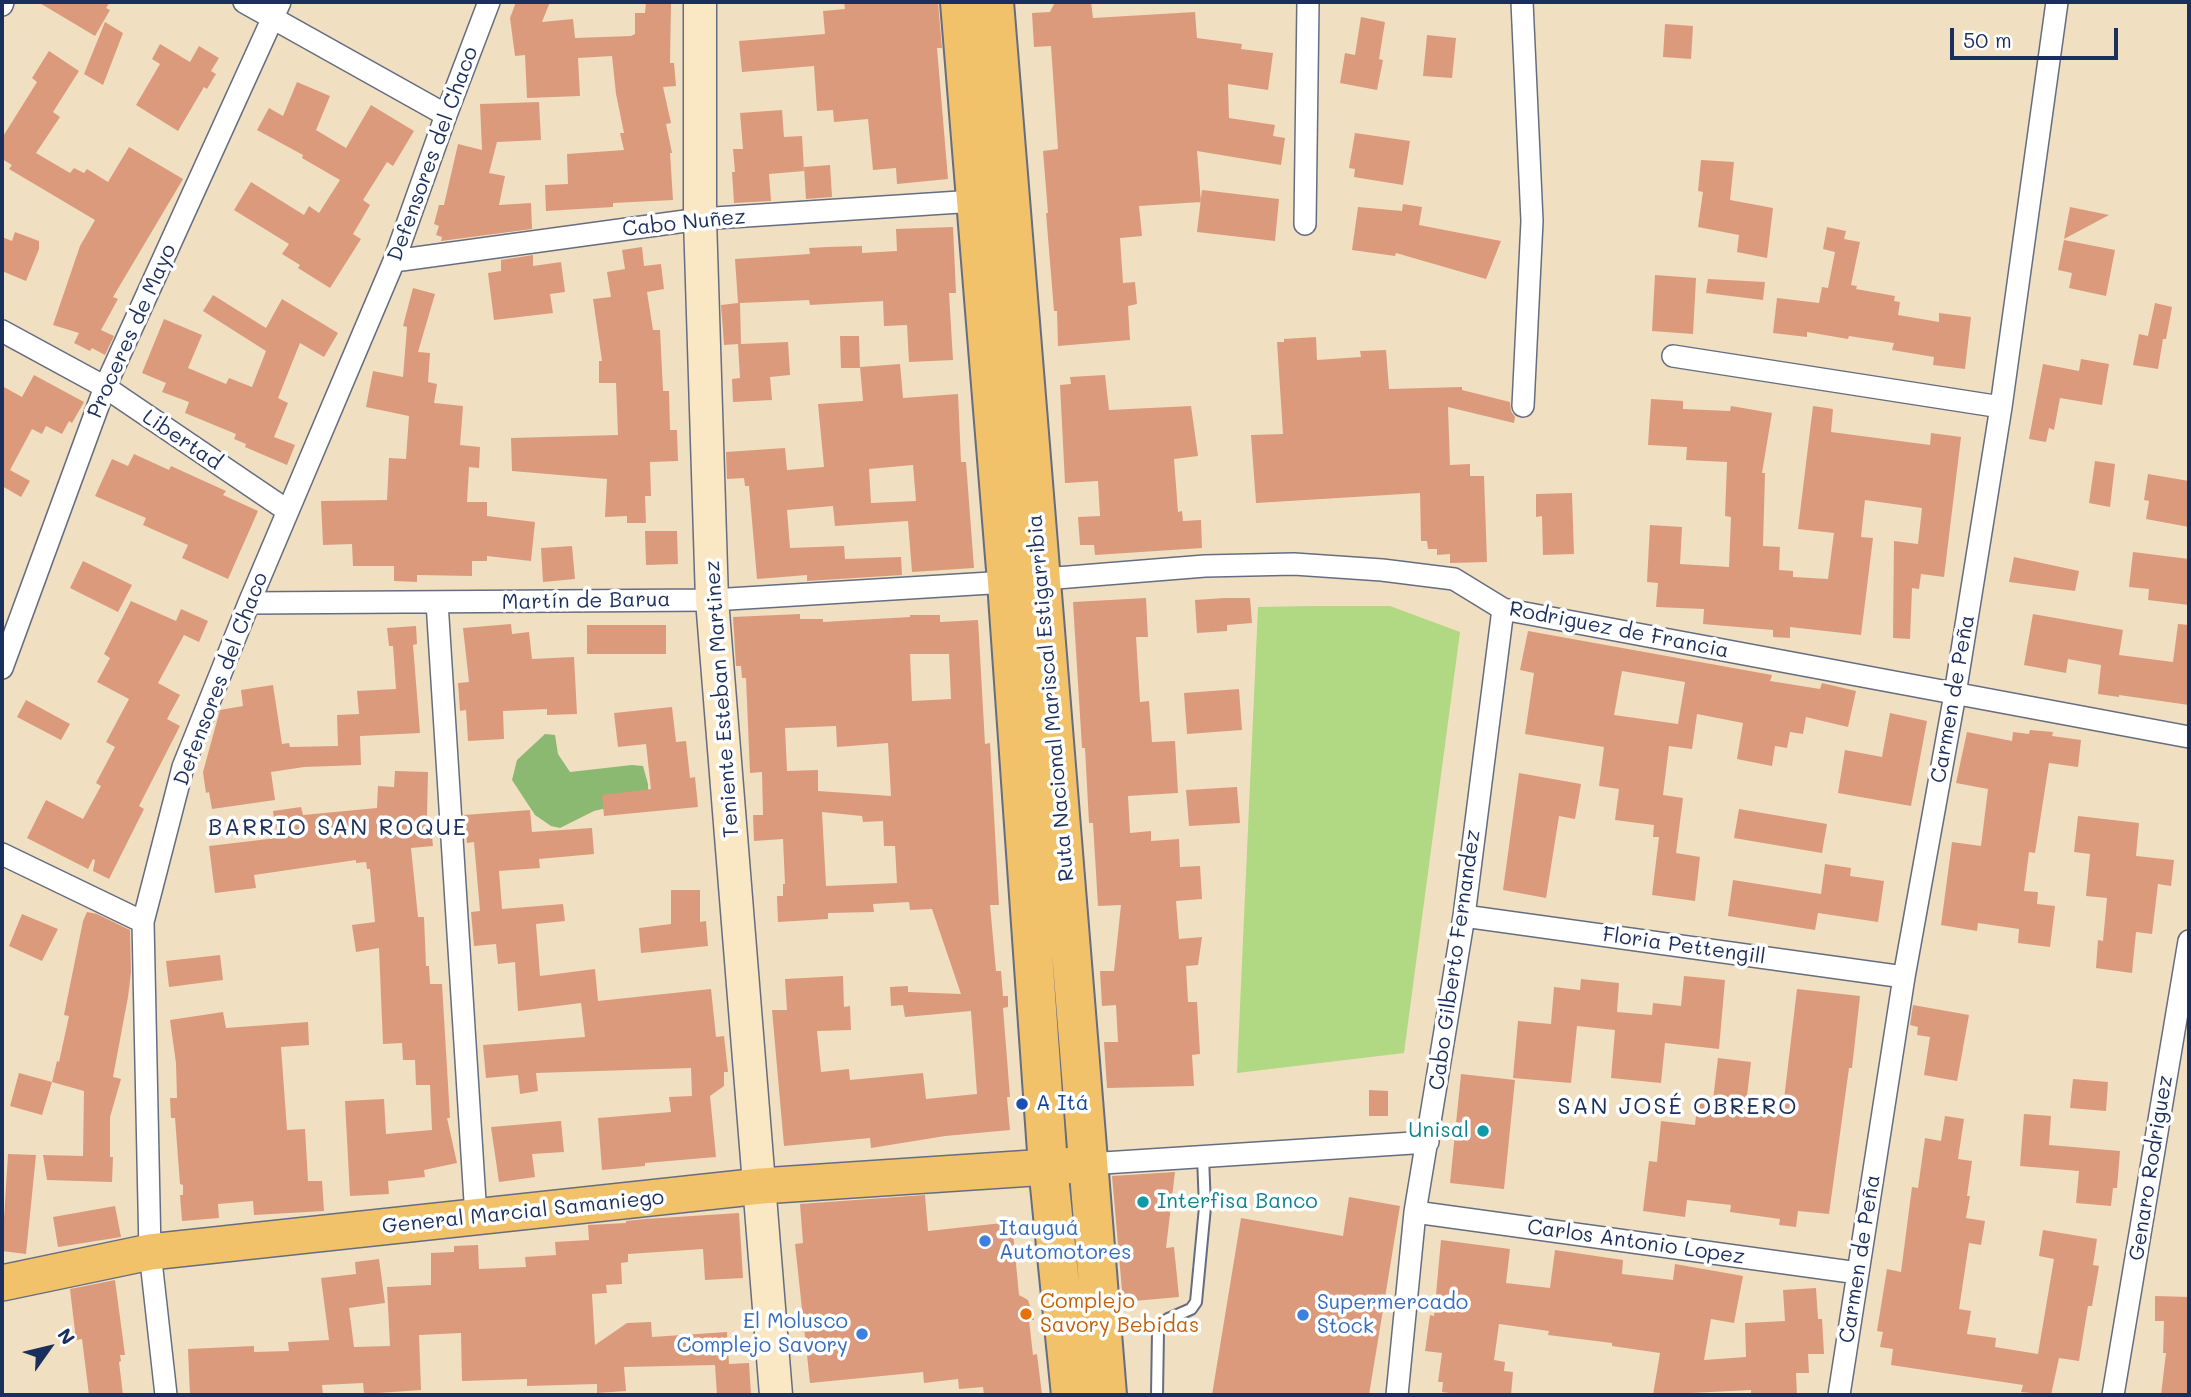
<!DOCTYPE html>
<meta charset="utf-8">
<style>
body{margin:0}
#map{position:relative;width:2191px;height:1397px;overflow:hidden;background:#f1dfc1;font-family:Mali,sans-serif}
canvas{display:block}
.frame{position:absolute;inset:0;border:4px solid #1b2f5e;pointer-events:none}
.north{position:absolute;left:14px;top:1313px;width:70px;height:70px;-webkit-text-stroke:5px #fff;paint-order:stroke;rotate:56deg;font-size:19px;font-weight:700;line-height:28px;text-align:center;color:#1b2f5e}
.north::after{content:'';display:block;margin:auto;width:24px;height:32px;background:#1b2f5e;clip-path:polygon(50% 0,100% 100%,50% 72%,0 100%)}
.scale{position:absolute;left:1950px;top:28px;width:168px;height:32px;box-sizing:border-box;border:4px solid #1b2f5e;border-top:0;padding-left:9px;font-size:21px;line-height:24px;white-space:nowrap;color:#1b2f5e;-webkit-text-stroke:5px #fff;paint-order:stroke}
</style>
<div id="map">
<canvas width="2191" height="1397"></canvas>
<div class="frame"></div>
<div class="north">N</div>
<div class="scale">50 m</div>
</div>
<script>
const ctx = document.querySelector('canvas').getContext('2d');
ctx.lineJoin = 'round';
function paint(path, color) { ctx.fillStyle = color; ctx.fill(path, 'evenodd'); }
const shape = rows => new Path2D(rows.map(r => 'M' + r).join(''));
function stroke(path, color, width, dash) { ctx.strokeStyle = color; ctx.lineWidth = width; ctx.lineCap = dash ? 'butt' : 'round'; ctx.setLineDash(dash || []); ctx.stroke(path); }
function drawText(font, color, halo, rows, align = 'center') {
  ctx.font = font + ' Mali,sans-serif'; ctx.lineWidth = 7; ctx.setLineDash([]); ctx.textBaseline = 'middle'; ctx.strokeStyle = halo; ctx.fillStyle = color; for (const [text, x, y, turn = 0] of rows) {
    ctx.save(); ctx.translate(x, y); ctx.rotate((+turn || 0) * Math.PI / 180); ctx.textAlign = isNaN(turn) ? turn : align; if (halo) ctx.strokeText(text, 0, 0); ctx.fillText(text, 0, 0); ctx.restore();
  }
}
const green = shape([
 [1314,606,1390,606,1460,632,1404,1053,1237,1073,1258,607]
]);
const forest = shape([
 [545,734,555,735,558,754,570,772,632,765,643,766,648,784,648,793,641,800,594,811,560,828,551,826,535,815,512,780,517,760]
]);
const building = shape([
 [38,2,110,2,106,8,110,10,95,36],
 [516,2,550,2,542,22,573,19,575,38,631,36,635,34,635,13,645,13,646,2,671,2,670,63,674,63,676,86,663,87,671,123,666,124,672,153,670,153,673,200,613,203,613,207,546,211,545,185,568,184,567,154,624,150,620,133,624,133,616,94,612,56,578,58,580,96,527,98,525,55,515,56,510,18],
 [844,2,938,2,942,48,937,48,948,179,897,184,896,168,873,170,868,119,834,122,833,110,817,111,814,66,742,72,739,41,825,34,823,11,845,9],
 [1055,2,1091,2,1093,18,1195,12,1197,38,1242,44,1241,49,1273,53,1268,90,1228,84,1229,118,1275,125,1273,136,1285,138,1281,165,1197,151,1201,202,1139,206,1142,236,1120,238,1123,283,1135,282,1137,304,1128,306,1130,340,1058,346,1057,311,1054,311,1046,213,1048,213,1043,151,1058,149,1051,46,1034,47,1032,13,1050,12],
 [1361,17,1385,22,1379,59,1383,60,1377,90,1340,83,1345,53,1355,55],
 [105,22,123,33,103,85,84,74],
 [1665,24,1693,26,1691,59,1663,57],
 [1427,35,1456,38,1452,78,1423,76],
 [160,44,190,62,199,46,219,58,211,71,216,74,207,89,204,87,178,131,136,105,160,64,152,59],
 [49,51,79,71,53,112,60,117,36,153,70,173,74,168,84,173,87,169,108,182,129,147,183,179,113,297,118,299,101,330,114,336,105,355,92,348,90,351,74,343,79,333,53,325,80,246,95,220,9,169,12,165,2,159,2,138,37,82,32,78],
 [297,82,330,96,316,130,346,148,371,105,414,131,393,166,387,162,363,200,370,205,353,234,361,239,330,288,298,268,300,265,282,254,289,244,234,210,251,182,304,215,309,206,319,213,340,180,302,158,303,155,257,130,269,108,283,116],
 [539,102,541,140,497,142,489,173,505,176,499,205,531,203,532,229,441,241,442,237,436,235,439,226,434,224,439,205,444,205,458,144,482,150,480,104],
 [782,110,784,137,802,136,804,171,769,174,771,201,734,203,732,172,735,172,733,149,743,149,740,113],
 [1355,133,1410,141,1403,185,1354,177,1355,169,1349,168],
 [1701,160,1734,162,1730,200,1773,208,1767,258,1737,252,1739,235,1698,227,1703,192,1698,191],
 [830,165,832,197,806,199,804,167],
 [1202,190,1279,199,1275,241,1197,232],
 [1403,204,1422,207,1419,225,1501,241,1486,279,1396,253,1395,256,1352,250,1358,207,1402,211],
 [2070,207,2109,215,2064,239],
 [953,227,956,293,949,293,953,360,909,362,907,325,884,326,883,301,810,305,809,300,740,303,741,344,788,342,790,375,770,377,772,400,733,402,732,379,740,378,738,344,724,345,721,305,738,303,735,259,810,254,809,248,827,247,862,246,862,253,897,251,896,229],
 [1827,227,1846,231,1844,239,1860,242,1851,285,1857,286,1856,289,1895,296,1894,301,1900,302,1898,315,1939,322,1939,313,1971,317,1965,369,1933,365,1934,357,1892,350,1894,343,1849,336,1848,339,1807,332,1807,337,1773,333,1777,298,1819,303,1822,287,1828,288,1835,252,1823,249],
 [15,232,39,241,39,249,26,281,2,271,2,237,12,241],
 [2064,240,2115,250,2106,296,2069,288,2072,273,2058,270],
 [642,247,644,266,661,264,664,289,647,292,653,330,660,330,663,391,669,391,670,430,677,430,678,461,650,462,651,496,645,496,646,523,627,523,627,516,605,517,607,479,512,471,511,438,618,435,616,383,599,383,599,361,602,361,593,299,611,297,607,272,625,269,622,250],
 [533,255,533,266,561,262,565,292,550,294,553,313,494,320,488,273,501,271,501,260],
 [1655,275,1696,278,1693,334,1652,331],
 [1708,279,1765,282,1763,300,1706,293],
 [413,288,435,294,418,352,430,353,428,382,437,384,434,403,463,406,460,445,480,447,479,468,469,467,467,502,487,502,487,516,535,522,531,561,487,556,487,561,472,561,472,576,417,575,417,582,394,581,394,566,353,566,352,544,323,545,321,501,387,500,389,458,406,459,409,416,366,407,373,371,403,377,407,327,403,326],
 [213,295,266,328,282,299,338,333,324,357,300,343,278,398,288,403,274,437,295,445,287,465,245,447,246,444,234,439,236,434,185,413,189,402,162,392,166,383,142,373,164,319,202,335,188,368,226,384,229,378,252,387,266,351,203,311],
 [2155,303,2172,307,2166,339,2163,339,2158,369,2133,365,2139,334,2148,336],
 [840,336,859,336,860,368,841,368],
 [1316,337,1317,360,1361,357,1360,351,1386,350,1389,389,1462,387,1462,390,1510,402,1511,411,1515,417,1514,423,1448,407,1450,465,1470,464,1470,476,1484,476,1487,562,1450,563,1450,554,1437,555,1437,549,1428,549,1427,541,1421,541,1420,493,1256,503,1251,435,1283,434,1277,342,1284,342,1284,339],
 [2081,359,2109,364,2102,405,2060,398,2054,430,2049,428,2046,442,2029,439,2043,364,2079,371],
 [900,364,903,398,958,394,961,462,966,462,974,568,912,572,908,521,835,526,833,506,787,510,790,548,844,546,845,559,901,557,902,575,807,581,807,575,757,579,749,486,745,486,744,478,727,479,726,452,785,448,787,470,824,467,818,404,863,401,860,367],
 [913,465,916,501,871,503,869,469],
 [34,375,84,402,72,423,69,421,62,434,46,426,42,434,32,429,10,470,30,481,21,497,2,486,2,386,22,397],
 [1105,375,1109,410,1191,406,1198,456,1174,459,1178,512,1182,511,1183,521,1201,520,1202,548,1095,555,1094,545,1080,545,1078,517,1100,516,1098,481,1065,483,1060,385,1071,384,1070,377],
 [1651,399,1683,401,1683,409,1730,411,1731,406,1772,413,1762,473,1765,473,1763,546,1780,547,1779,570,1793,571,1793,577,1828,579,1834,533,1798,529,1813,406,1833,409,1831,432,1930,445,1931,433,1961,437,1944,577,1921,574,1919,589,1912,588,1910,639,1893,638,1894,541,1918,544,1922,508,1865,500,1861,537,1873,538,1861,635,1790,627,1790,638,1773,637,1773,630,1703,624,1704,609,1656,607,1658,583,1647,582,1650,525,1682,527,1680,564,1729,567,1731,517,1725,516,1727,462,1686,460,1687,447,1648,445],
 [134,454,169,470,171,466,226,491,223,495,258,511,228,579,182,558,188,545,143,525,146,518,95,496,112,459,128,466],
 [2095,461,2115,464,2110,507,2089,503],
 [2148,474,2189,481,2189,527,2146,519,2149,501,2144,500],
 [1572,493,1574,554,1543,555,1542,516,1536,517,1536,494],
 [645,531,677,531,678,564,646,565],
 [572,546,575,579,543,582,541,548],
 [2133,552,2189,559,2189,605,2148,600,2149,589,2129,587],
 [2014,557,2079,571,2075,591,2009,582],
 [83,561,132,585,118,612,70,588],
 [1146,598,1148,637,1136,637,1140,702,1149,701,1152,742,1175,741,1178,793,1128,796,1130,833,1151,831,1151,841,1179,839,1180,867,1200,866,1202,899,1176,901,1179,939,1202,937,1198,965,1186,966,1188,1002,1197,1002,1200,1054,1192,1055,1194,1086,1107,1088,1104,1042,1118,1042,1116,1005,1102,1006,1100,971,1114,971,1121,905,1098,906,1093,823,1089,823,1085,748,1082,748,1073,602],
 [1225,598,1250,598,1252,623,1227,625,1227,631,1197,633,1195,600],
 [131,601,176,621,181,609,208,621,199,642,184,635,158,683,180,695,167,719,180,726,139,806,144,809,109,879,93,871,95,860,93,859,88,869,27,838,46,800,83,819,101,786,96,783,115,747,106,742,129,699,97,682,110,658,104,654],
 [800,614,800,619,823,619,823,622,910,617,910,615,940,615,940,622,978,620,985,744,990,743,999,905,990,905,996,971,1001,971,1003,996,1008,996,1008,1007,1003,1008,1010,1097,1007,1097,1010,1130,945,1136,871,1148,870,1138,784,1146,772,1010,787,1010,785,979,843,976,844,1007,850,1006,851,1030,817,1031,821,1072,849,1069,850,1080,923,1073,926,1099,977,1094,971,1011,905,1017,903,1005,891,1006,890,987,908,986,908,992,961,994,932,909,910,910,909,902,873,904,874,912,828,913,828,919,778,922,777,896,783,896,783,884,785,884,783,839,754,841,753,815,763,815,762,772,750,773,746,678,742,678,741,666,736,666,733,617],
 [910,654,949,654,951,699,912,701],
 [836,726,837,747,888,743,891,796,818,791,818,770,787,771,785,728],
 [822,812,862,816,863,822,883,821,884,846,895,846,897,883,826,886],
 [2033,614,2123,630,2119,655,2173,662,2178,624,2189,625,2189,705,2119,695,2119,697,2098,694,2101,665,2068,659,2066,673,2024,665],
 [511,624,512,634,529,632,532,659,574,657,577,714,547,715,547,709,503,711,504,739,468,741,466,710,460,711,458,683,469,682,463,628],
 [587,625,666,625,666,654,587,654],
 [416,626,417,644,413,645,420,733,360,736,361,765,304,767,271,772,275,800,212,809,209,792,206,793,203,772,220,710,243,706,241,690,273,685,282,744,289,743,290,747,338,746,337,715,359,714,357,691,396,689,393,646,389,646,387,628],
 [1528,631,1772,675,1770,681,1820,689,1822,683,1856,691,1848,727,1806,717,1803,734,1790,732,1787,748,1775,746,1772,766,1737,759,1743,723,1697,714,1692,749,1669,746,1663,795,1683,798,1676,853,1700,857,1695,901,1652,895,1659,837,1653,837,1654,825,1615,820,1619,789,1599,786,1604,747,1525,734,1534,673,1520,670],
 [1622,671,1685,682,1678,724,1614,715],
 [1239,689,1242,730,1187,734,1184,693],
 [26,700,70,724,61,740,17,717],
 [672,707,676,742,686,741,690,778,695,777,698,807,604,816,602,795,651,789,646,744,618,747,614,713],
 [1890,713,1927,721,1911,806,1838,793,1845,750,1882,757],
 [2030,730,2053,732,2052,736,2081,740,2078,767,2049,763,2035,853,2029,852,2024,891,2038,892,2037,904,2055,906,2050,947,2018,943,2019,929,1978,923,1977,931,1941,925,1952,842,1981,846,1988,789,1956,783,1967,732,2012,741,2013,732,2029,734],
 [395,771,428,772,427,817,430,817,433,846,411,848,418,917,424,917,426,966,429,966,430,984,442,984,450,1118,447,1118,457,1163,424,1170,425,1177,388,1181,389,1194,350,1196,345,1101,384,1099,386,1134,432,1130,430,1085,416,1085,415,1060,403,1060,402,1043,383,1044,379,948,356,952,352,925,375,922,370,869,367,869,366,862,356,863,356,860,254,875,256,888,215,893,209,846,277,838,273,811,301,807,303,815,377,808,378,786,394,787],
 [1519,773,1581,784,1575,819,1559,816,1546,898,1503,890],
 [1237,787,1240,823,1189,826,1186,790],
 [1739,809,1827,824,1822,853,1734,838],
 [530,810,532,832,592,828,594,854,539,859,540,868,499,871,502,909,563,904,565,921,536,924,540,976,595,969,598,1001,711,989,716,1037,724,1036,728,1072,724,1072,724,1086,710,1096,716,1157,645,1163,645,1166,602,1170,598,1118,671,1112,669,1097,692,1096,691,1068,536,1073,538,1091,520,1094,518,1075,486,1078,483,1045,585,1037,581,1003,518,1011,515,962,498,964,496,944,474,946,471,912,480,911,474,842,467,843,464,815],
 [2078,816,2139,823,2136,856,2174,860,2171,886,2158,884,2152,934,2136,932,2132,973,2096,968,2098,940,2103,941,2107,898,2086,896,2090,854,2074,852],
 [1825,864,1851,868,1850,876,1884,881,1878,922,1818,913,1815,930,1728,916,1733,880,1821,894],
 [671,890,700,890,700,922,706,921,708,946,641,953,639,928,671,924],
 [87,912,97,914,130,930,131,972,128,997,113,1077,121,1079,110,1117,110,1157,113,1157,112,1182,47,1180,43,1155,83,1156,84,1091,52,1082,57,1061,59,1062,69,1016,64,1015,83,921],
 [22,914,58,929,42,961,9,946],
 [220,955,223,980,169,987,166,961],
 [1684,976,1725,980,1719,1049,1665,1043,1661,1083,1611,1078,1615,1030,1577,1026,1571,1083,1513,1078,1518,1021,1551,1024,1554,987,1580,990,1581,979,1619,983,1617,1012,1652,1015,1653,1003,1681,1006],
 [1797,989,1860,996,1852,1068,1849,1068,1829,1214,1798,1211,1796,1227,1779,1225,1780,1219,1730,1212,1731,1205,1687,1200,1685,1217,1643,1211,1649,1161,1657,1162,1661,1121,1695,1125,1698,1098,1713,1100,1718,1058,1751,1062,1746,1104,1783,1108],
 [1913,1005,1969,1015,1957,1081,1924,1075,1930,1037,1917,1035,1918,1027,1910,1025],
 [223,1012,226,1028,308,1022,309,1045,281,1047,287,1130,305,1129,308,1181,322,1181,324,1211,254,1215,253,1201,218,1204,219,1218,182,1221,180,1195,183,1195,183,1185,180,1184,175,1118,171,1118,170,1098,177,1098,176,1063,170,1020],
 [19,1073,52,1082,42,1115,10,1106],
 [1461,1074,1515,1080,1504,1189,1450,1183],
 [2073,1079,2108,1082,2106,1111,2070,1108],
 [1369,1090,1388,1091,1388,1116,1369,1116],
 [2024,1114,2051,1116,2049,1145,2120,1151,2117,1188,2113,1188,2111,1206,2076,1203,2079,1171,2020,1166],
 [1945,1116,1964,1119,1958,1159,1972,1161,1967,1196,1970,1196,1966,1218,1985,1221,1981,1245,1969,1243,1959,1309,1971,1311,1967,1334,1996,1338,1995,1347,2038,1354,2054,1259,2039,1256,2043,1230,2097,1239,2093,1265,2099,1266,2092,1306,2088,1306,2079,1361,2059,1358,2051,1395,2021,1392,2023,1385,1891,1365,1893,1349,1880,1347,1883,1332,1877,1331,1887,1269,1901,1272,1912,1187,1918,1188,1925,1138,1941,1141],
 [561,1121,564,1152,532,1154,535,1177,499,1182,491,1127],
 [8,1154,36,1155,26,1254,2,1251],
 [1175,1172,1166,1248,1174,1247,1179,1297,1123,1302,1112,1176],
 [925,1195,928,1231,1012,1222,1019,1295,1028,1300,1034,1320,1029,1320,1033,1355,1037,1354,1042,1395,984,1395,983,1387,959,1389,958,1379,924,1383,923,1372,810,1383,795,1244,803,1243,800,1204],
 [1349,1197,1400,1206,1369,1395,1212,1395,1241,1218,1343,1236],
 [115,1206,121,1237,58,1247,53,1217],
 [739,1213,743,1278,705,1280,703,1249,628,1254,628,1262,621,1263,622,1284,606,1285,607,1293,592,1294,595,1345,627,1323,651,1322,652,1337,727,1332,729,1364,749,1363,751,1395,717,1395,715,1365,624,1367,626,1391,597,1393,597,1384,527,1386,527,1379,462,1381,461,1333,419,1335,421,1390,364,1394,363,1383,322,1385,323,1395,190,1395,188,1349,254,1346,254,1352,289,1351,288,1342,329,1340,321,1278,356,1274,355,1262,379,1259,385,1303,349,1308,354,1347,390,1346,387,1287,431,1285,431,1253,454,1252,454,1246,478,1245,479,1269,526,1267,525,1257,556,1255,555,1242,589,1240,588,1225,626,1223,626,1221,645,1219],
 [1441,1240,1510,1249,1506,1283,1523,1285,1550,1288,1555,1250,1623,1260,1622,1274,1673,1280,1675,1264,1743,1276,1734,1323,1711,1319,1704,1360,1746,1357,1745,1323,1785,1321,1783,1290,1816,1288,1818,1319,1822,1319,1824,1354,1808,1354,1809,1373,1796,1373,1797,1395,1751,1395,1751,1390,1691,1393,1691,1395,1653,1395,1660,1353,1612,1346,1612,1343,1548,1335,1549,1331,1499,1324,1494,1360,1505,1362,1504,1371,1513,1372,1511,1395,1464,1395,1442,1392,1443,1382,1438,1382,1442,1353,1425,1351,1430,1315,1434,1316],
 [115,1280,125,1355,120,1355,121,1361,119,1362,123,1395,89,1395,82,1339,76,1340,70,1289],
 [2155,1296,2189,1297,2189,1395,2161,1395,2166,1353,2163,1353,2164,1321,2155,1321]
]);
const lane = shape([
 [1157,1395,1158,1331,1168,1319,1191,1309,1196,1302,1205,1207,1203,1157]
]);
const street = shape([
 [244,2,446,115],
 [1522,2,1532,221,1523,406],
 [2,5,3,2],
 [1305,224,1308,2],
 [394,261,700,219,975,201],
 [2,331,105,387,288,511],
 [1673,356,2001,407],
 [437,602,476,1217],
 [249,603,712,600,1007,582,1205,566,1294,564,1382,570,1454,579,1503,609,2189,737],
 [2,668,105,387,280,2],
 [2,854,143,922],
 [1464,916,1904,977],
 [1088,1164,1428,1142],
 [1415,1212,1858,1273],
 [166,1395,150,1252,143,922,183,767,249,603,394,261,446,115,489,2],
 [1397,1395,1415,1212,1464,916,1503,609],
 [1839,1395,1904,977,1955,694,2001,407,2057,2],
 [2113,1395,2189,941]
]);
const secondary = shape([
 [700,2,700,219,712,600,776,1395]
]);
const primary = shape([
 [2,1283,150,1252,761,1186,1078,1165]
]);
const highway = shape([
 [960,2,1007,582,1048,1166,1071,1395],
 [994,2,1107,1395]
]);
const markers = [
 [1022,1104,7,"#1a4fb4"],
 [1483,1131,7,"#0f9aa8"],
 [1143,1202,7,"#0f9aa8"],
 [985,1241,7,"#3f7fe0"],
 [1026,1314,7,"#e8710a"],
 [1303,1315,7,"#3f7fe0"],
 [862,1334,7,"#3f7fe0"]
];
const streetNames = [
 ["Defensores del Chaco",433,154,-70],
 ["Cabo Nuñez",684,223,-6],
 ["Proceres de Mayo",132,331,-66],
 ["Libertad",182,440,34],
 ["Martín de Barua",586,601,-1],
 ["Rodriguez de Francia",1619,630,11],
 ["Defensores del Chaco",221,679,-69],
 ["Ruta Nacional Mariscal Estigarribia",1051,698,-95],
 ["Teniente Esteban Martinez",722,699,-94],
 ["Carmen de Peña",1953,699,-80],
 ["Floria Pettengill",1684,946,8],
 ["Cabo Gilberto Fernandez",1455,960,-82],
 ["Genaro Rodriguez",2151,1168,-81],
 ["General Marcial Samaniego",523,1212,-6],
 ["Carlos Antonio Lopez",1636,1242,8],
 ["Carmen de Peña",1860,1259,-81]
];
const transitNames = [
 ["A Itá",1036,1104]
];
const cultureNames = [
 ["Unisal",1469,1131],
 ["Interfisa Banco",1157,1202,"left"]
];
const shopNames = [
 ["Itauguá",999,1229],
 ["Automotores",999,1253],
 ["Supermercado",1317,1303],
 ["Stock",1317,1327],
 ["El Molusco",848,1322,"right"],
 ["Complejo Savory",848,1346,"right"]
];
const foodNames = [
 ["Complejo",1040,1302],
 ["Savory Bebidas",1040,1326]
];
const neighbourhoodNames = [
 ["BARRIO SAN ROQUE",338,828],
 ["SAN JOSÉ OBRERO",1678,1107]
];
paint(green, '#b1d984');
paint(forest, '#8cb972');
paint(building, '#dc9a7c');
stroke(lane, '#666d81', 14);
stroke(street, '#666d81', 24);
stroke(secondary, '#666d81', 35);
stroke(primary, '#666d81', 38);
stroke(highway, '#666d81', 42);
stroke(lane, '#fff', 10);
stroke(street, '#fff', 21);
stroke(secondary, '#fae7c3', 32);
stroke(primary, '#f2c26a', 35);
stroke(highway, '#f2c26a', 38);
for (const [x, y, r, color] of markers) { const dot = new Path2D(); dot.arc(x, y, r, 0, 2 * Math.PI); ctx.fillStyle = color; ctx.fill(dot); stroke(dot, '#fff', 2.5); }
drawText('21px', '#1b2f5e', '#fff', streetNames);
drawText('21px', '#164399', '#fff', transitNames, 'left');
drawText('21px', '#0d838f', '#fff', cultureNames, 'right');
drawText('21px', '#366cbe', '#fff', shopNames, 'left');
drawText('21px', '#c56008', '#fff', foodNames, 'left');
ctx.letterSpacing = '2px';
drawText('23px', '#1b2f5e', '#fff', neighbourhoodNames);
ctx.letterSpacing = '0px';
</script>
